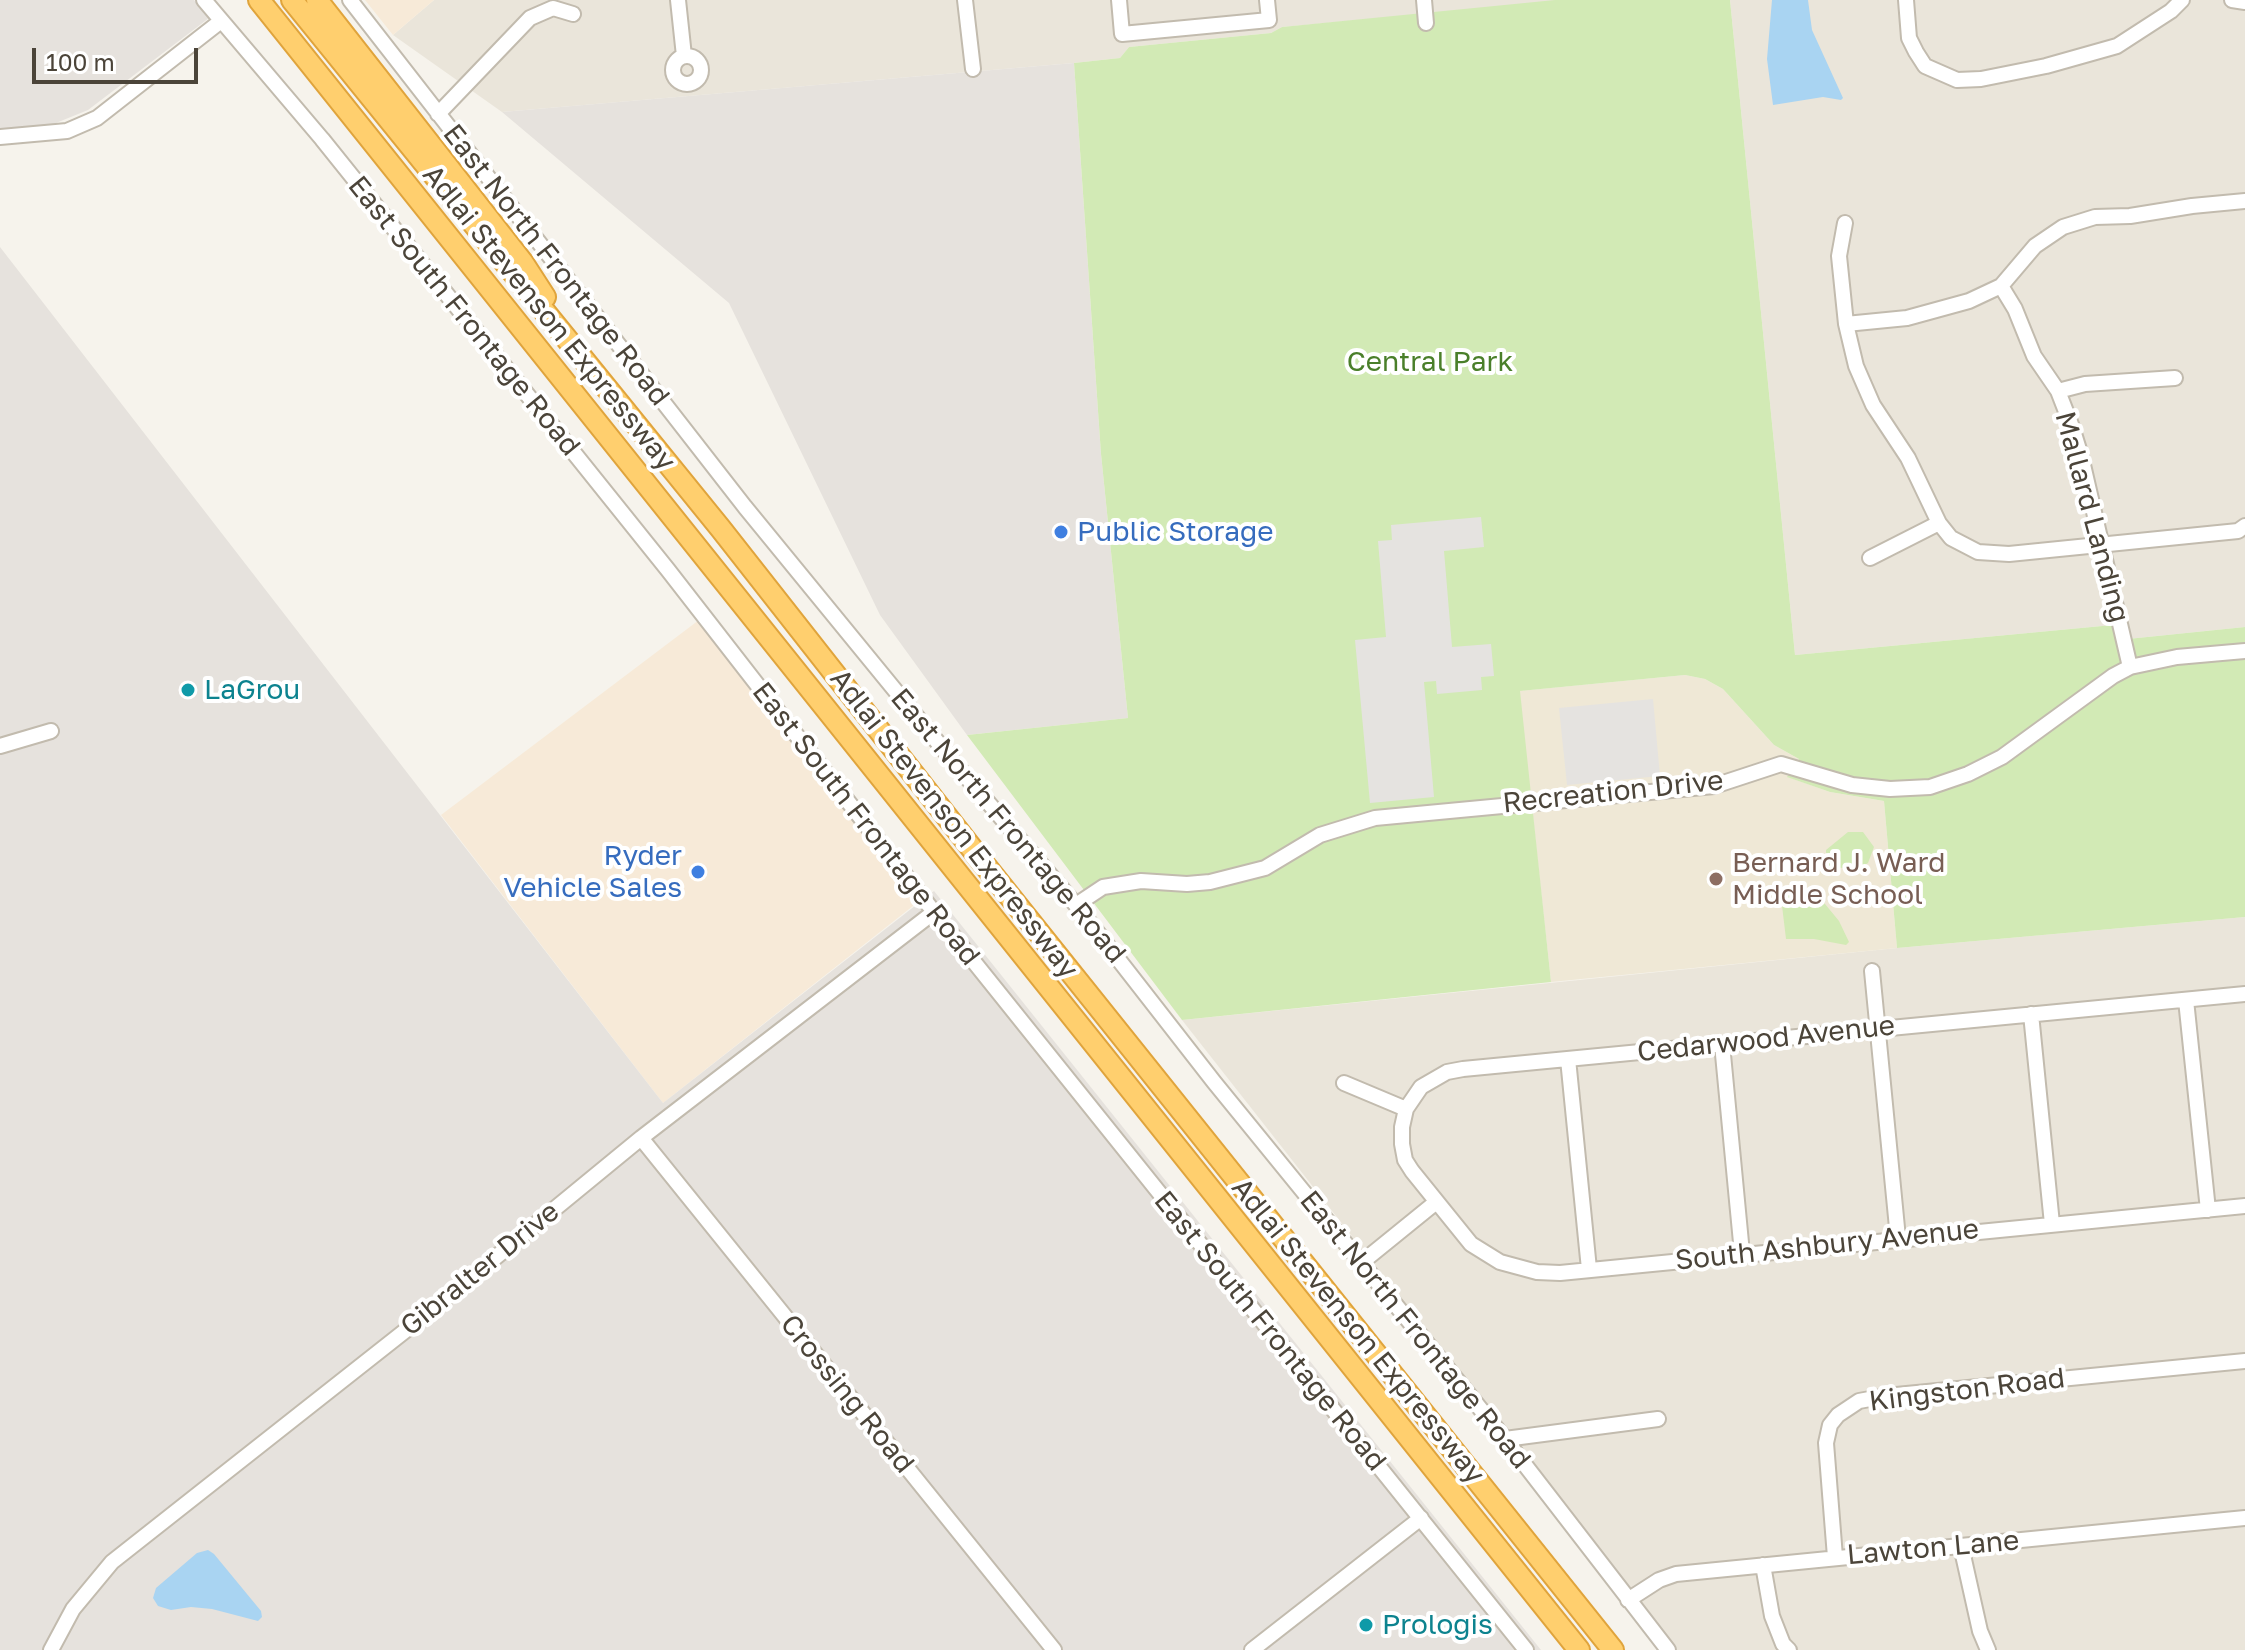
<!DOCTYPE html>
<style>
body{margin:0}
#map{position:relative;width:2245px;height:1650px;overflow:hidden;background:#f6f3ec;font-family:"Golos Text",sans-serif}
canvas{display:block}
.scale{position:absolute;left:32px;top:48px;width:166px;height:36px;box-sizing:border-box;border:4px solid #4b4439;border-top:0;padding-left:10px;font-size:24px;line-height:28px;white-space:nowrap;color:#4b4439;-webkit-text-stroke:6px #fff;paint-order:stroke}
</style>
<div id="map">
<canvas width="2245" height="1650"></canvas>
<div class="scale">100 m</div>
</div>
<script>
const ctx = document.querySelector('canvas').getContext('2d');
ctx.lineJoin = 'round';
function paint(path, color) { ctx.fillStyle = color; ctx.fill(path, 'evenodd'); }
const shape = rows => new Path2D(rows.map(r => 'M' + r).join(''));
function stroke(path, color, width, dash) { ctx.strokeStyle = color; ctx.lineWidth = width; ctx.lineCap = dash ? 'butt' : 'round'; ctx.setLineDash(dash || []); ctx.stroke(path); }
function drawText(font, color, halo, rows, align = 'center') {
  ctx.font = font + ' "Golos Text",sans-serif'; ctx.lineWidth = 8; ctx.setLineDash([]); ctx.textBaseline = 'middle'; ctx.strokeStyle = halo; ctx.fillStyle = color; for (const [text, x, y, turn = 0] of rows) {
    ctx.save(); ctx.translate(x, y); ctx.rotate((+turn || 0) * Math.PI / 180); ctx.textAlign = isNaN(turn) ? turn : align; if (halo) ctx.strokeText(text, 0, 0); ctx.fillText(text, 0, 0); ctx.restore();
  }
}
const residential = shape([
 [434,0,1581,0,1282,27,1271,33,1129,47,1120,58,1074,63,502,112,393,35],
 [1730,0,2245,0,2245,627,2118,640,2113,625,1795,655],
 [2245,917,2245,1650,1677,1650,1182,1020,1897,948]
]);
const commercial = shape([
 [365,0,434,0,393,35],
 [699,620,918,902,663,1103,441,815]
]);
const industrial = shape([
 [0,0,194,0,209,18,88,110,51,125,0,130],
 [1074,63,1101,454,1128,718,967,735,880,615,729,303,502,112],
 [0,247,663,1103,934,891,1541,1650,0,1650]
]);
const education = shape([
 [1685,675,1705,679,1723,689,1774,745,1799,759,1788,777,1830,792,1884,801,1897,948,1551,982,1519,691]
]);
const green = shape([
 [1555,0,1730,0,1795,655,2113,625,2118,640,2245,627,2245,917,1897,948,1884,801,1830,792,1787,777,1799,759,1774,745,1723,689,1705,679,1685,675,1520,691,1551,982,1182,1020,967,735,1128,718,1101,454,1074,63,1120,58,1129,47,1271,33,1282,27],
 [1848,832,1863,832,1874,847,1868,863,1861,867,1837,868,1826,871,1826,850],
 [1780,889,1807,893,1825,904,1839,921,1849,942,1846,945,1814,939,1786,939]
]);
const parking = shape([
 [1481,517,1484,547,1444,551,1452,647,1491,644,1494,676,1481,677,1482,690,1437,694,1436,681,1424,682,1434,797,1370,803,1355,640,1386,637,1378,541,1392,540,1391,525],
 [1653,699,1660,776,1567,785,1559,708]
]);
const water = shape([
 [1772,0,1808,0,1812,30,1843,98,1841,100,1823,97,1773,105,1767,59],
 [208,1550,214,1554,261,1611,262,1617,258,1621,212,1609,191,1607,171,1610,158,1606,153,1598,156,1588,197,1553]
]);
const minor = shape([
 [204,0,322,139,668,570,934,912,1526,1650],
 [350,0,745,507,962,772,1076,905,1214,1082,1505,1439,1668,1650],
 [678,0,684,56],
 [965,0,973,69],
 [1119,0,1122,34,1269,20,1267,0],
 [1424,0,1426,23],
 [1906,0,1909,38,1916,52,1925,66,1957,80,1981,79,2046,66,2117,46,2171,11,2182,0],
 [2232,0,2245,2],
 '673 70a14 14 0 1 1 28 0a14 14 0 1 1-28 0Z',
 [438,114,530,18,553,8,573,14],
 [0,137,67,131,97,118,221,21],
 [1845,223,1839,256,1846,324,1856,366,1873,405,1908,458,1939,523,1951,538,1978,552,2009,554,2238,531,2245,526],
 [2001,286,2015,309,2034,356,2058,391,2072,427,2081,456,2130,667],
 [1846,324,1907,318,1969,301,2001,286,2035,246,2063,227,2095,217,2130,216,2192,206,2245,201],
 [2058,391,2085,384,2175,378],
 [1870,558,1939,523],
 [0,746,51,731],
 [1076,905,1103,887,1141,881,1187,884,1210,882,1265,868,1320,835,1375,818,1714,786,1781,764,1852,785,1890,789,1930,787,1968,774,2002,757,2113,676,2130,667,2177,657,2245,651],
 [1872,971,1898,1238],
 [2245,994,1463,1069,1447,1072,1421,1087,1406,1109,1402,1127,1402,1144,1405,1160,1412,1171,1471,1244,1500,1262,1537,1272,1560,1273,2245,1206],
 [2186,1000,2208,1210],
 [2031,1014,2052,1224],
 [1722,1044,1742,1253],
 [1568,1059,1589,1269],
 [1344,1083,1406,1109],
 [641,1138,1054,1650],
 [1361,1263,1435,1203],
 [1505,1439,1658,1419],
 [1961,1546,1980,1631,1988,1650],
 [1835,1557,1826,1443,1830,1425,1838,1415,1859,1401,1886,1396,2245,1361],
 [1763,1565,1772,1616,1783,1644,1789,1650],
 [1628,1600,1659,1580,1676,1574,2245,1518],
 [51,1650,73,1609,112,1562,429,1312,641,1138,934,912],
 [1252,1650,1421,1518]
]);
const highway = shape([
 [259,0,1579,1650],
 [292,0,721,529,988,869,1613,1650],
 [317,0,523,263,545,297]
]);
const markers = [
 [1061,532,8,"#3f7fe0"],
 [188,690,8,"#0f9aa8"],
 [698,872,8,"#3f7fe0"],
 [1716,879,8,"#8d6e63"],
 [1366,1625,8,"#0f9aa8"]
];
const streetNames = [
 ["East North Frontage Road",556,265,52],
 ["East South Frontage Road",464,316,51],
 ["Adlai Stevenson Expressway",549,318,51],
 ["Mallard Landing",2092,517,75],
 ["Recreation Drive",1613,792,-6],
 ["East South Frontage Road",866,824,52],
 ["Adlai Stevenson Expressway",954,824,52],
 ["East North Frontage Road",1008,826,50],
 ["Cedarwood Avenue",1766,1039,-6],
 ["South Ashbury Avenue",1827,1245,-6],
 ["Gibralter Drive",480,1269,-39],
 ["East North Frontage Road",1415,1330,51],
 ["East South Frontage Road",1270,1331,51],
 ["Adlai Stevenson Expressway",1358,1331,51],
 ["Kingston Road",1967,1390,-7],
 ["Crossing Road",847,1394,51],
 ["Lawton Lane",1933,1548,-5]
];
const parkNames = [
 ["Central Park",1430,362]
];
const shopNames = [
 ["Public Storage",1077,532],
 ["Ryder",682,856,"right"],
 ["Vehicle Sales",682,888,"right"]
];
const cultureNames = [
 ["LaGrou",204,690],
 ["Prologis",1382,1625]
];
const educationNames = [
 ["Bernard J. Ward",1732,863],
 ["Middle School",1732,895]
];
paint(residential, '#eae5da');
paint(commercial, '#f7ead8');
paint(industrial, '#e6e2dd');
paint(education, '#efe8d6');
paint(green, '#d2eab5');
paint(parking, '#e5e3e0');
paint(water, '#a9d4f2');
stroke(minor, '#c2bbae', 18);
stroke(highway, '#e0a43c', 24);
stroke(minor, '#fff', 14);
stroke(highway, '#ffcf6e', 20);
for (const [x, y, r, color] of markers) { const dot = new Path2D(); dot.arc(x, y, r, 0, 2 * Math.PI); ctx.fillStyle = color; ctx.fill(dot); stroke(dot, '#fff', 3); }
drawText('28px', '#4b4439', '#fff', streetNames);
drawText('28px', '#4a7f2a', '#fff', parkNames);
drawText('28px', '#366cbe', '#fff', shopNames, 'left');
drawText('28px', '#0d838f', '#fff', cultureNames, 'left');
drawText('28px', '#785e54', '#fff', educationNames, 'left');
</script>
